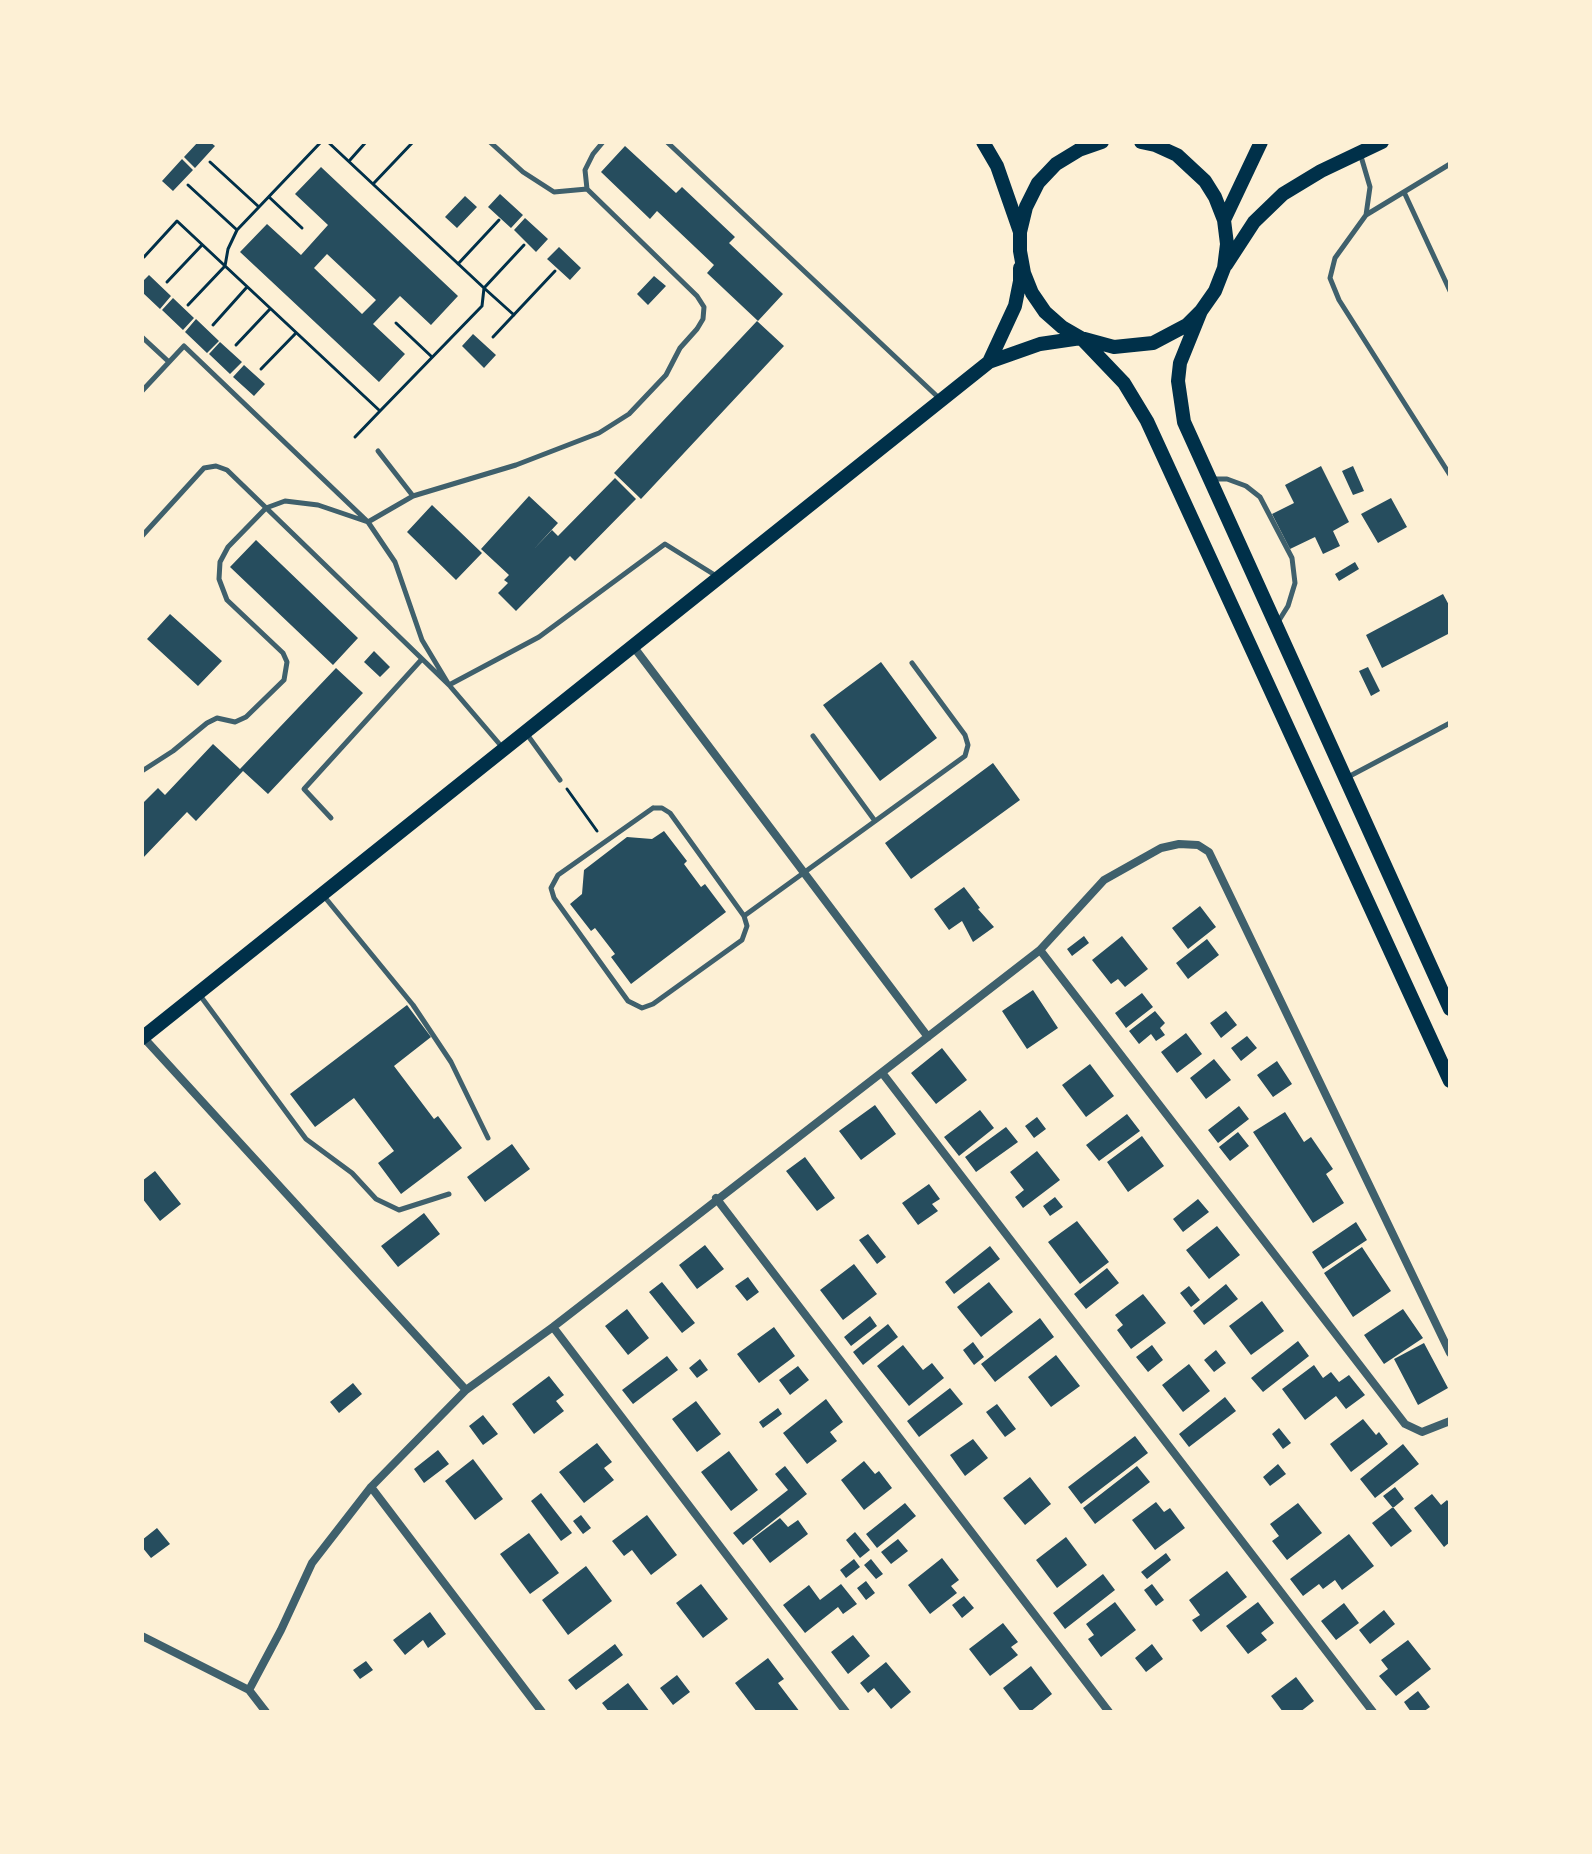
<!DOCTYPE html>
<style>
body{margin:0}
#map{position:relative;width:1592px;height:1854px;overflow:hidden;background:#fdf0d5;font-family:"Open Sans",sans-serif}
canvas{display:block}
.frame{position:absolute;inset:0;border:144px solid #fdf0d5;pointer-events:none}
</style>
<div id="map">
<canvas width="1592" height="1854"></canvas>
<div class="frame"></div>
</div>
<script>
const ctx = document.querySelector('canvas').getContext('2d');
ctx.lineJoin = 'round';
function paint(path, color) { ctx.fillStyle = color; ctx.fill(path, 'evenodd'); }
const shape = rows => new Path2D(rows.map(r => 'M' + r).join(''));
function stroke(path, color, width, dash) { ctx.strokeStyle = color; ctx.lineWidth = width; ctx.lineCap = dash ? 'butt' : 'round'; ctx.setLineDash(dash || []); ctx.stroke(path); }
const building = shape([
 [198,142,210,142,215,146,195,168,184,157],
 [625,146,676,193,682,187,735,237,729,243,783,294,758,321,707,273,714,265,657,211,650,219,601,172],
 [182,159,193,170,173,191,162,181],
 [321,167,458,296,431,325,400,296,373,324,405,354,379,382,240,252,267,224,301,255,328,225,295,194],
 [327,254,376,300,362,314,314,268],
 [500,194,523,215,511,228,488,207],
 [465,196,477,207,457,228,445,217],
 [525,218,548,239,536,252,514,230],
 [559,247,581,268,570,280,547,259],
 [149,275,171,296,160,309,142,292,142,282],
 [654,276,666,286,648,305,637,294],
 [173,298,194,318,183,330,162,310],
 [196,319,219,341,207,353,185,332],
 [757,321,784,346,641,499,614,473],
 [473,334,496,355,484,368,462,346],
 [220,342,242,362,230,374,209,354],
 [244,365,265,384,254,396,233,377],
 [1321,466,1349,522,1333,531,1340,546,1323,554,1315,537,1290,549,1272,514,1294,503,1285,485],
 [1353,466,1364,491,1353,495,1342,471],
 [615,478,636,499,575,561,570,556,516,611,498,593,508,583,504,580,509,575,481,549,529,496,558,523,533,550,552,530,558,536],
 [1391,498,1407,527,1378,543,1361,514],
 [432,505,482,553,456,580,407,532],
 [256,540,358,638,333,665,230,567],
 [1355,562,1359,569,1339,581,1335,574],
 [1443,594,1450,607,1450,633,1382,668,1366,635],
 [170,614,222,661,198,686,147,639],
 [374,651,390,667,380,677,364,662],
 [881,662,937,738,880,781,823,705],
 [1368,667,1380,691,1371,696,1359,671],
 [336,668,363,693,268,794,243,771,196,821,187,812,142,859,142,804,158,788,165,795,213,744,240,769],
 [993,763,1020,800,911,879,885,843],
 [664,831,687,861,684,864,701,887,705,884,726,912,631,984,611,957,615,954,595,928,591,931,570,904,582,894,584,870,627,837,652,839],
 [964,887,980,908,978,909,994,927,973,942,962,921,949,930,934,909],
 [1200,906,1216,927,1188,949,1172,928],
 [1084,936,1089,943,1072,956,1067,949],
 [1122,936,1148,969,1125,987,1118,979,1111,984,1092,960],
 [1207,939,1219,955,1188,979,1176,963],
 [1033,990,1058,1028,1027,1049,1002,1011],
 [1142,993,1153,1007,1126,1028,1115,1013],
 [407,1005,431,1037,394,1066,434,1119,438,1116,462,1148,401,1194,378,1163,394,1151,354,1098,315,1127,290,1094],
 [1155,1011,1165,1023,1160,1028,1165,1035,1156,1041,1151,1034,1139,1044,1129,1031],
 [1226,1011,1237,1025,1221,1038,1210,1023],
 [1186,1033,1202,1054,1177,1073,1161,1052],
 [1247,1036,1257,1048,1241,1061,1231,1048],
 [942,1048,967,1080,936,1104,911,1073],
 [1214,1059,1231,1080,1206,1099,1190,1078],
 [1277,1061,1292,1084,1273,1097,1257,1075],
 [1090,1064,1114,1096,1086,1117,1062,1085],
 [875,1105,896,1134,861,1160,839,1131],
 [1239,1106,1249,1119,1218,1143,1208,1130],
 [980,1110,994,1128,959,1156,944,1137],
 [1285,1112,1304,1142,1311,1137,1333,1169,1326,1174,1344,1203,1313,1223,1253,1132],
 [1127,1114,1140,1131,1099,1161,1086,1145],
 [1037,1117,1046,1129,1034,1138,1025,1126],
 [1006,1127,1018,1142,976,1172,965,1157],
 [1238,1132,1249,1146,1230,1161,1219,1147],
 [1142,1136,1164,1166,1128,1192,1107,1162],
 [512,1144,530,1169,485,1202,467,1177],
 [1037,1151,1060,1180,1023,1208,1015,1197,1024,1190,1010,1172],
 [805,1157,835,1198,817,1211,786,1171],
 [155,1171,181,1204,160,1221,142,1198,142,1181],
 [929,1184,940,1199,932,1204,938,1211,918,1225,902,1203],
 [1055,1197,1063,1207,1050,1216,1043,1206],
 [1198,1199,1209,1212,1183,1232,1173,1219],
 [424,1213,440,1234,398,1267,381,1246],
 [1077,1221,1109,1262,1080,1284,1048,1242],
 [1356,1222,1367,1240,1323,1269,1312,1252],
 [1217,1226,1240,1255,1209,1279,1186,1250],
 [868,1234,886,1257,877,1264,859,1240],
 [705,1245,724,1269,697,1289,679,1265],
 [990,1246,1000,1259,954,1294,945,1282],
 [1362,1247,1391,1291,1353,1317,1324,1273],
 [854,1264,877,1294,843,1320,820,1290],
 [1107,1268,1119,1283,1086,1309,1074,1294],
 [748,1277,759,1292,747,1301,735,1286],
 [662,1282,695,1323,682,1333,649,1292],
 [989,1282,1013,1312,981,1337,957,1307],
 [1226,1284,1238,1299,1204,1325,1193,1311],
 [1189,1286,1200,1300,1191,1307,1180,1293],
 [1143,1294,1166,1323,1131,1349,1117,1330,1123,1325,1115,1315],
 [1262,1301,1284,1331,1251,1355,1229,1326],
 [627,1309,649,1338,628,1355,605,1326],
 [1403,1309,1423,1338,1384,1364,1364,1335],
 [870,1316,877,1326,851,1346,844,1337],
 [1040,1318,1054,1337,995,1382,981,1364],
 [888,1324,898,1337,863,1365,853,1352],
 [774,1327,795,1356,759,1383,737,1354],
 [1298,1341,1309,1356,1263,1392,1251,1378],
 [973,1342,984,1357,974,1365,963,1350],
 [1424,1343,1448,1388,1418,1405,1394,1359],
 [903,1345,923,1370,932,1363,944,1378,909,1406,877,1366],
 [1152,1345,1163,1360,1148,1372,1136,1357],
 [1216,1350,1226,1363,1214,1372,1204,1360],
 [1056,1355,1080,1386,1051,1407,1028,1377],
 [667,1356,678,1370,633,1404,622,1390],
 [700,1359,708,1370,697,1378,689,1368],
 [1189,1364,1210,1391,1183,1412,1162,1385],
 [1314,1365,1323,1378,1331,1372,1339,1382,1349,1375,1365,1395,1346,1409,1336,1396,1305,1420,1282,1389],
 [798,1366,809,1380,790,1395,779,1380],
 [549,1376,564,1395,556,1401,564,1411,534,1434,512,1404],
 [353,1383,362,1394,339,1413,330,1402],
 [950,1388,963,1404,919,1437,907,1421],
 [1225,1397,1236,1411,1189,1447,1179,1434],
 [826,1399,843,1422,830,1432,837,1441,807,1464,783,1433],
 [696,1401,721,1434,697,1452,672,1419],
 [997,1404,1016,1429,1005,1437,986,1412],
 [778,1408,782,1414,763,1428,759,1422],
 [483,1415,498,1434,483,1445,469,1426],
 [1363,1419,1376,1435,1379,1432,1388,1444,1351,1472,1330,1444],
 [1279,1428,1291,1443,1283,1449,1272,1434],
 [1135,1436,1148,1453,1081,1504,1068,1487],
 [973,1439,988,1458,965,1476,950,1455],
 [597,1443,612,1462,604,1468,614,1480,584,1503,559,1472],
 [1403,1444,1419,1464,1375,1498,1360,1479],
 [438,1450,449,1464,424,1483,414,1469],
 [729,1451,758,1490,731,1511,701,1472],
 [473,1459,503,1499,475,1520,445,1481],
 [864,1461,875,1474,879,1471,892,1488,864,1510,841,1480],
 [1278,1464,1286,1474,1270,1486,1263,1477],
 [785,1466,807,1494,743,1545,733,1533,788,1490,775,1474],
 [1137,1466,1150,1482,1095,1524,1083,1508],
 [1030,1477,1051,1504,1025,1525,1003,1498],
 [1395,1487,1404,1499,1393,1508,1383,1496],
 [541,1493,572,1533,561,1541,531,1501],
 [1432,1494,1441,1505,1447,1500,1450,1504,1450,1542,1444,1547,1414,1508],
 [1156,1502,1164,1512,1170,1508,1185,1528,1155,1550,1132,1520],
 [905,1503,916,1516,877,1548,866,1534],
 [1298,1503,1322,1533,1287,1560,1272,1541,1279,1536,1270,1524],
 [1393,1507,1412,1531,1391,1547,1372,1523],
 [581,1515,591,1528,583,1534,573,1521],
 [647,1515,677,1555,651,1575,632,1550,624,1556,612,1541],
 [780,1518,788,1527,798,1520,808,1534,770,1563,752,1539],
 [157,1528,170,1544,151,1558,142,1547,142,1540],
 [855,1532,870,1550,860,1558,846,1540],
 [529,1533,559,1573,530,1594,500,1554],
 [1349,1534,1374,1566,1342,1590,1335,1580,1323,1589,1319,1584,1303,1596,1290,1579],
 [1066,1537,1087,1565,1057,1588,1036,1560],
 [898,1539,908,1551,891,1564,881,1552],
 [1166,1553,1171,1560,1147,1579,1141,1572],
 [942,1558,959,1580,951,1586,957,1593,930,1614,908,1585],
 [854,1559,860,1567,846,1578,840,1570],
 [871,1559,883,1574,876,1579,864,1565],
 [586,1566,612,1601,568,1635,542,1600],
 [1227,1571,1247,1597,1201,1632,1192,1620,1200,1615,1189,1600],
 [1103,1574,1115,1590,1065,1629,1053,1613],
 [866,1581,875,1593,866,1600,857,1588],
 [701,1584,728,1619,703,1638,676,1603],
 [841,1584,857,1604,843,1614,838,1607,805,1633,783,1605,809,1585,820,1600],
 [1152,1584,1164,1600,1156,1606,1144,1590],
 [964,1596,974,1608,962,1618,952,1605],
 [1115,1602,1136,1630,1101,1657,1088,1639,1094,1635,1086,1624],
 [1258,1602,1274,1623,1261,1633,1267,1640,1248,1654,1226,1626],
 [1344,1603,1359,1623,1336,1640,1321,1621],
 [1384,1610,1395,1624,1370,1644,1359,1630],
 [430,1612,446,1634,428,1648,423,1640,405,1655,393,1640],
 [1003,1623,1018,1642,1011,1647,1018,1655,990,1676,969,1649],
 [853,1635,870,1656,848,1674,831,1652],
 [1408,1640,1431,1669,1396,1696,1379,1676,1388,1669,1381,1660],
 [615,1644,623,1655,576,1690,568,1680],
 [1152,1644,1163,1659,1146,1672,1135,1658],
 [768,1658,784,1679,778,1683,800,1712,757,1712,735,1683],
 [366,1661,373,1670,360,1679,353,1670],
 [886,1662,911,1692,891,1709,874,1688,868,1693,860,1683],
 [1031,1666,1052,1694,1030,1712,1021,1712,1003,1688],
 [677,1675,690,1692,673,1705,660,1688],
 [1296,1677,1314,1701,1300,1712,1283,1712,1271,1696],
 [628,1683,650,1712,609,1712,602,1703],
 [1418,1691,1430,1707,1423,1712,1411,1712,1404,1702]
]);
const path = shape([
 [328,142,484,288,482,306,380,411],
 [350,160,366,142],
 [210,162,259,207],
 [374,183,413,142],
 [188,185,237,230],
 [269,197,302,228],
 [144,257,177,221,380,411,355,437],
 [458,264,499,220],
 [167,282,202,245],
 [188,305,225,266,228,249,237,230,321,142],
 [514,315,484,288,524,245],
 [396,323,432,357],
 [213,325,247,287],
 [493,337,555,271],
 [236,345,270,309],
 [261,369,296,333],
 [567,789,597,831]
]);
const service = shape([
 [490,142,523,172,554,192,587,189],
 [667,142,940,399],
 [1360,153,1370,187,1366,215,1335,258,1330,278,1339,300,1450,475],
 [1404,192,1450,291],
 [1366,215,1450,164],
 [142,337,169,362],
 [142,391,184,346,368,522,413,496,516,465,599,433,629,414,666,375,680,348,697,329,703,319,704,307,697,296,587,189,585,170,593,154,603,142],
 [378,451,413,496],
 [1213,479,1227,479,1246,486,1260,497,1292,558,1295,583,1288,606,1278,622],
 [142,536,204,468,216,466,227,470,449,685,502,747],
 [526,733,560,780],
 [813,736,875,821],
 [142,771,173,751,207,723,217,718,235,722,246,717,284,680,287,662,283,653,227,600,219,579,220,562,228,547,266,508,285,501,318,505,368,522,395,562,422,640,449,685,539,637,665,544,718,577],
 [1348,777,1450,723],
 [653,808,662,808,670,813,744,916,747,926,742,940,653,1004,642,1008,628,1001,554,898,551,888,558,875,653,808],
 [331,818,304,789,422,659],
 [323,895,413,1005,451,1062,488,1138],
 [744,916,965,756,968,745,965,735,912,663],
 [199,994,306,1139,352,1173,376,1199,399,1210,449,1194]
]);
const minor = shape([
 [633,646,928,1037],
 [1040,950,1405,1424,1422,1432,1450,1421],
 [143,1037,466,1390],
 [883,1074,1373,1712],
 [716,1198,1109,1712],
 [553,1327,846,1712],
 [371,1487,542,1712],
 [142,1636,249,1690,281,1630,312,1563,371,1487,466,1390,553,1327,1040,950,1104,880,1161,848,1179,844,1198,845,1209,852,1450,1353],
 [249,1690,266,1712]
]);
const secondary = shape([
 [983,142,997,166,1020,232],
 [1102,142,1079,150,1056,164,1038,183,1026,207,1020,232,1020,251,1024,273,1032,293,1045,312,1062,327,1081,338,1114,347,1153,343,1187,325,1201,311,1215,291,1224,268,1227,244,1224,220,1215,197,1205,181,1177,155,1155,145,1141,142],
 [1224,220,1261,142],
 [1226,265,1254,222,1283,194,1321,171,1382,142],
 [1201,311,1180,363,1178,381,1184,422,1450,1009],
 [989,362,1015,306,1020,281,1020,268],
 [142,1038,989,362,1040,344,1081,338,1124,383,1147,421,1450,1081]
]);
paint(building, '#264d5e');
stroke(path, '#003049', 3);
stroke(service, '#3f606c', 5);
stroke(minor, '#3f606c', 8);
stroke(secondary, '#003049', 14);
</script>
